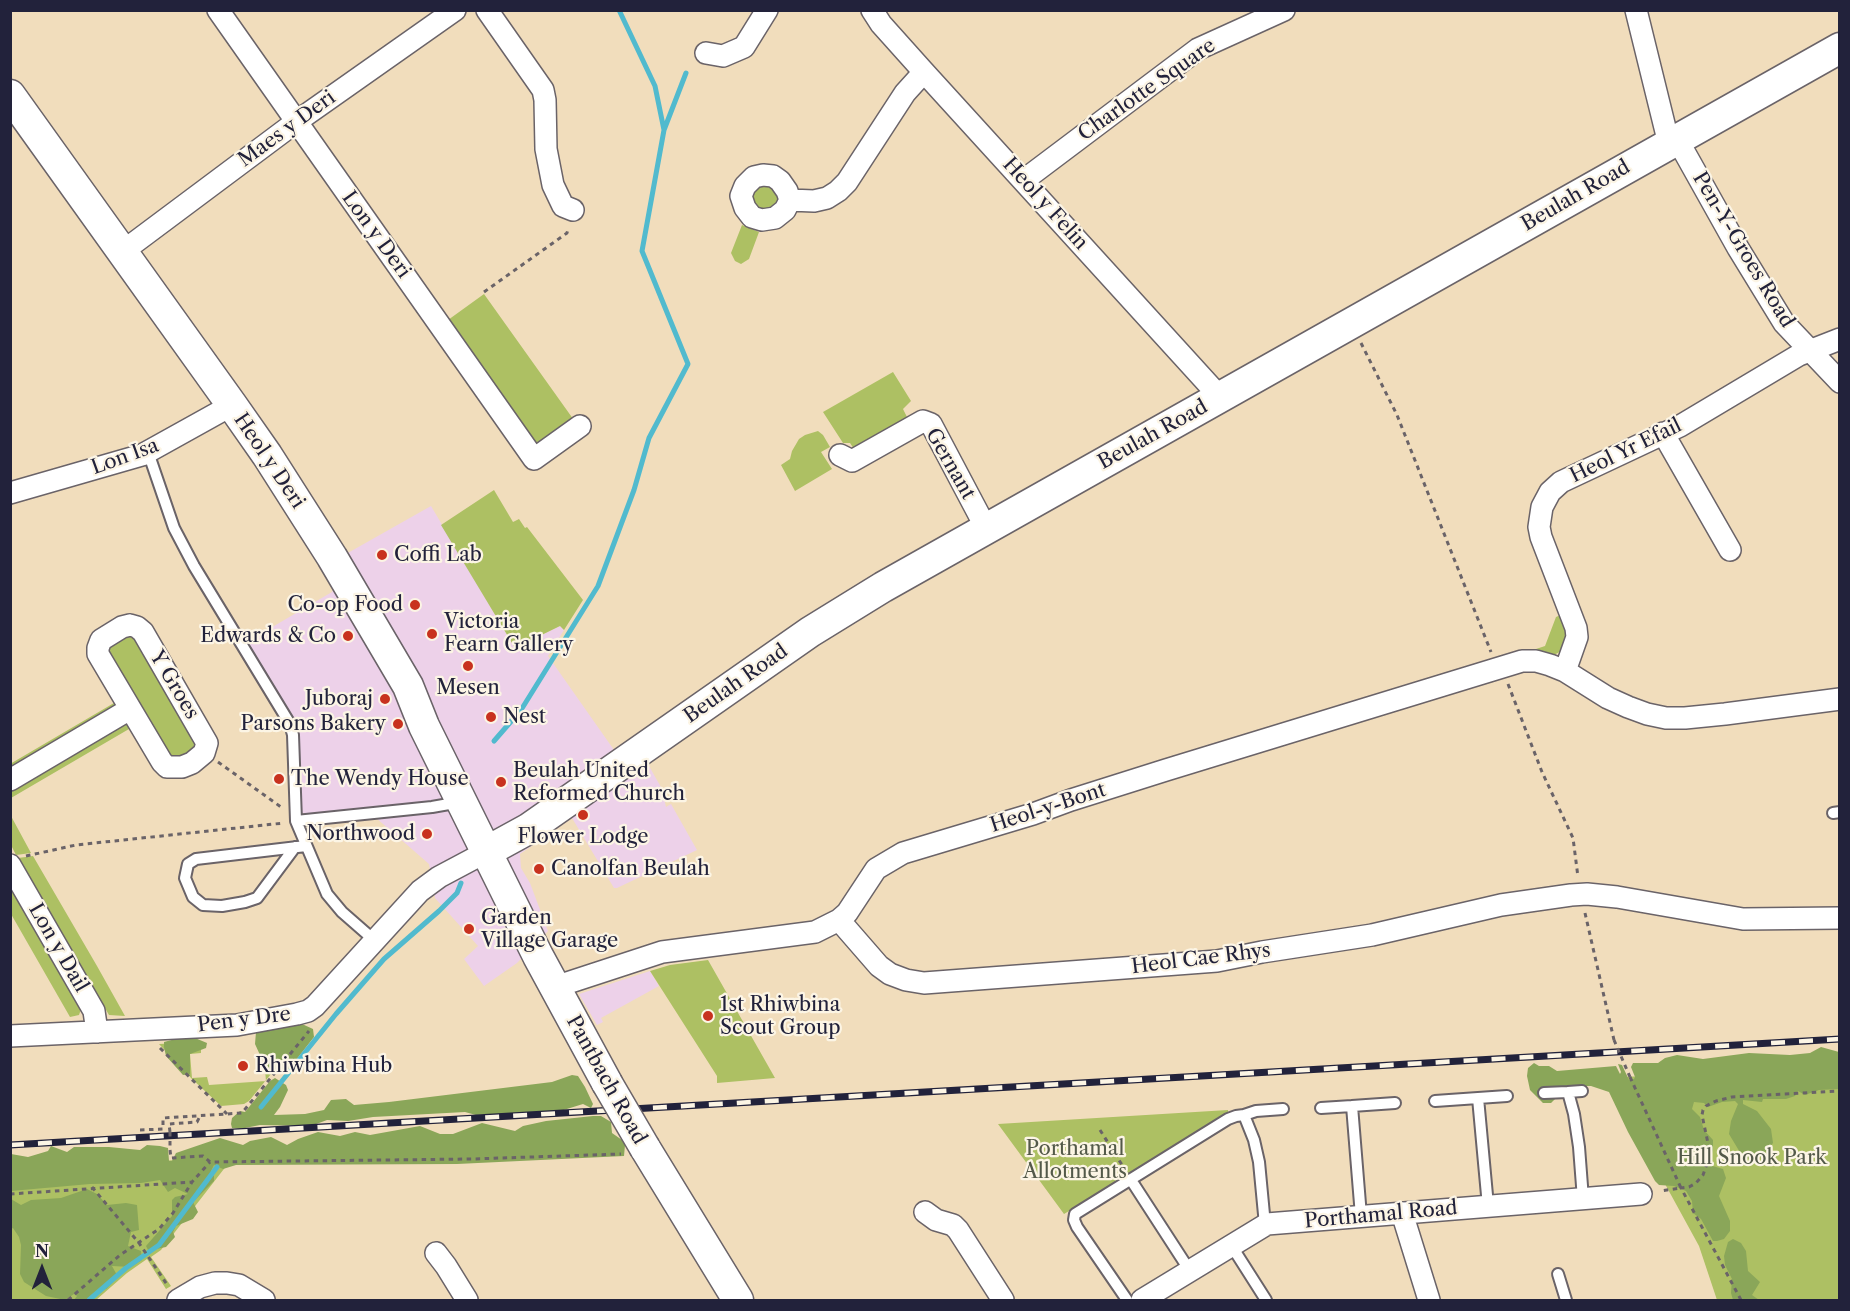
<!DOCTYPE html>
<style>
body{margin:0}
#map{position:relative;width:1850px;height:1311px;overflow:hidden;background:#f1ddbc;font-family:"Libre Caslon Text",serif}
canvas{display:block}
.frame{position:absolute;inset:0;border:12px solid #22223b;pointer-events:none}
.north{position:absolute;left:12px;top:1239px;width:60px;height:60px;-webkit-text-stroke:4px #fcf5e5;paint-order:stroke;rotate:0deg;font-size:16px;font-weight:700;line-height:24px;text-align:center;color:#22223b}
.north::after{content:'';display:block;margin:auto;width:21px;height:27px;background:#22223b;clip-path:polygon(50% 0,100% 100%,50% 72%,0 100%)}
</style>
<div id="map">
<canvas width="1850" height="1311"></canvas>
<div class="frame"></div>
<div class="north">N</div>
</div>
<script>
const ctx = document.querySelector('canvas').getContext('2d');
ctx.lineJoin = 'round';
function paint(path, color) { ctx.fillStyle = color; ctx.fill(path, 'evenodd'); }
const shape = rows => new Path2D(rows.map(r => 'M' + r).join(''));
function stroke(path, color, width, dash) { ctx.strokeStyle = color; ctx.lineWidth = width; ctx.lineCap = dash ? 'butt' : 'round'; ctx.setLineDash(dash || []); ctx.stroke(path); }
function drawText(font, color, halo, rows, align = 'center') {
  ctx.font = font + ' "Libre Caslon Text",serif'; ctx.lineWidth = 4.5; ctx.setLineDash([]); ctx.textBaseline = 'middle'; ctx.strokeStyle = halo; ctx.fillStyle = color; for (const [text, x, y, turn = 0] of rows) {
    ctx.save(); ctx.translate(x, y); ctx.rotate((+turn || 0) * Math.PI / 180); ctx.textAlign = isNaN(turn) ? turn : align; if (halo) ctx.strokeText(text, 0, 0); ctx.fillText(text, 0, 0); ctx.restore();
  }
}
const built = shape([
 [431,506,515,648,560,626,564,630,548,656,614,750,649,766,662,789,666,807,671,804,697,850,617,888,614,888,572,818,520,854,521,868,530,883,548,931,517,963,484,986,464,959,478,946,435,898,429,864,375,817,302,813,301,809,298,749,245,643,332,592,346,554],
 [650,971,659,986,601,1018,603,1022,597,1025,579,994]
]);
const green = shape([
 [769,184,779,193,779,202,765,213,752,206,751,191,755,187],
 [742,225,759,232,749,259,741,264,735,261,731,253],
 [484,294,576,423,540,448,448,320],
 [893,372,911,401,903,409,908,419,854,449,850,443,843,443,823,412],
 [818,431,823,435,830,447,821,452,832,469,795,491,781,465,790,459,792,451,799,439,805,435],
 [494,490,513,522,519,519,525,528,527,527,583,600,564,630,560,626,515,648,441,525],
 [1563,614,1570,631,1565,649,1554,655,1530,651,1545,646,1556,617],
 [133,633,199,748,173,762,107,660,106,646],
 [114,703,118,708,11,772,10,764],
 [126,723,129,729,11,798,10,790],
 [11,816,31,853,16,855,11,845],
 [33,856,97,966,125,1016,109,1015,18,858],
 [10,887,79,1006,81,1009,79,1015,70,1017,11,914],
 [708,960,775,1078,717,1083,717,1076,650,971,670,965],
 [302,1036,249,1101,244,1104,221,1106,192,1079,159,1044,201,1042,201,1053,190,1054,192,1078,207,1077,209,1085,266,1081,262,1037],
 [1839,1065,1839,1300,1717,1300,1699,1246,1607,1078],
 [1228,1110,1228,1113,1207,1128,1064,1214,998,1124],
 [195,1159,202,1165,227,1165,161,1250,151,1257,171,1286,166,1289,147,1259,127,1273,96,1300,11,1300,11,1169]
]);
const forest = shape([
 [302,1024,313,1029,314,1037,289,1069,280,1074,271,1071,260,1055,255,1044,256,1032],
 [183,1037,195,1038,207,1043,206,1048,190,1054,190,1074,183,1075,166,1056,164,1047,164,1042],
 [1821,1047,1839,1052,1839,1089,1819,1090,1805,1095,1798,1091,1795,1096,1786,1099,1763,1099,1762,1102,1743,1100,1743,1104,1757,1111,1771,1129,1773,1143,1761,1157,1749,1159,1741,1154,1729,1134,1731,1121,1738,1104,1735,1101,1722,1102,1708,1107,1704,1103,1694,1102,1692,1109,1700,1117,1704,1130,1713,1140,1713,1150,1709,1165,1723,1169,1726,1178,1719,1196,1730,1221,1730,1231,1724,1239,1717,1241,1713,1241,1701,1219,1693,1213,1692,1201,1686,1191,1674,1186,1659,1185,1655,1181,1628,1132,1609,1092,1591,1086,1560,1086,1560,1094,1551,1103,1543,1103,1530,1090,1527,1076,1528,1068,1534,1063,1539,1066,1549,1066,1557,1071,1616,1066,1620,1074,1621,1072,1618,1064,1622,1065,1629,1080,1634,1079,1635,1077,1631,1067,1633,1063,1658,1063,1665,1058,1677,1055,1703,1059,1749,1053,1790,1055,1810,1053],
 [572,1075,578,1076,585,1087,593,1104,591,1108,583,1104,541,1117,529,1118,492,1114,476,1115,465,1112,373,1117,348,1121,327,1120,311,1126,260,1125,240,1129,232,1128,231,1124,232,1118,240,1111,245,1112,270,1081,275,1078,286,1085,288,1090,280,1107,274,1115,305,1114,324,1110,331,1100,346,1099,354,1105,389,1102,552,1082],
 [593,1116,601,1116,611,1122,612,1133,622,1140,625,1145,624,1156,457,1164,236,1165,223,1169,214,1165,211,1171,214,1176,214,1181,193,1202,198,1212,193,1219,176,1226,173,1232,175,1237,166,1247,156,1249,148,1250,146,1246,172,1216,172,1200,175,1197,188,1194,175,1188,168,1192,160,1180,141,1183,90,1184,11,1191,11,1154,28,1157,48,1151,51,1146,67,1152,74,1147,109,1147,140,1150,147,1145,160,1146,168,1148,169,1161,172,1161,176,1153,220,1138,243,1145,250,1141,271,1137,287,1145,298,1139,318,1132,340,1136,355,1132,370,1135,420,1126,440,1134,453,1134,482,1123,515,1131,523,1126,546,1121],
 [87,1189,97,1194,107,1205,126,1203,137,1205,139,1230,131,1232,128,1246,141,1251,142,1260,131,1267,112,1266,118,1277,106,1289,97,1291,88,1300,74,1300,77,1296,74,1294,65,1300,46,1296,24,1282,20,1274,21,1245,19,1237,13,1228,11,1229,11,1199,21,1205,31,1200,61,1198],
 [1733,1239,1741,1243,1746,1251,1748,1271,1760,1282,1752,1295,1759,1300,1733,1300,1731,1293,1732,1279,1725,1265,1724,1256,1728,1242]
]);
const stream = shape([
 [664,130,686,73],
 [494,741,521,710,598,586,634,490,649,438,688,364,642,251,664,130,655,86,619,10],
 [261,1107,336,1014,384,959,439,911,457,893,461,883],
 [89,1300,126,1268,159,1245,217,1167]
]);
const path = shape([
 [484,292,567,233,568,229],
 [1361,343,1397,415,1491,652],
 [1508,684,1542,772,1573,838,1578,877],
 [218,762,281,807],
 [26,856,76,845,284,823],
 [1585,913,1614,1040],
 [160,1048,227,1114],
 [1630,1077,1681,1188,1660,1191],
 [140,1130,163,1129,163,1118,242,1113,309,1031],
 [1100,1130,1124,1168],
 [170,1132,169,1124,197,1122,200,1116],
 [170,1150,171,1158,203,1156,210,1162,472,1159,621,1154],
 [92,1187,139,1243,168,1286],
 [10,1194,192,1182],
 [68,1300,120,1255,159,1229,173,1213,192,1182,210,1162],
 [1741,1300,1681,1188,1689,1187,1696,1183,1703,1175,1707,1164,1709,1148,1702,1115,1703,1110,1706,1106,1716,1101,1732,1097,1840,1091]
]);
const lane = shape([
 [148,452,174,528,194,566,290,724,293,735,296,821,327,894,342,912,374,940],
 [1833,813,1840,812],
 [296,821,432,807,449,804,459,799],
 [295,847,257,898,245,902,222,906,203,905,193,897,185,878,188,864,196,859,306,846],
 [1568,1092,1582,1091],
 [1544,1093,1568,1092,1574,1114,1579,1147,1583,1199],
 [1478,1098,1507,1096],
 [1435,1101,1478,1098,1488,1206],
 [1352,1106,1395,1103],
 [1321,1108,1352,1106,1361,1216],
 [1244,1115,1256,1111,1283,1109],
 [1131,1180,1190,1271],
 [1231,1245,1266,1300],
 [1558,1274,1566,1300],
 [1127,1300,1077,1227,1074,1220,1075,1214,1228,1119,1236,1116,1244,1115,1254,1140,1259,1162,1265,1225]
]);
const street = shape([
 [218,10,534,459,580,426],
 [487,10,543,90,545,100,546,149,553,185,563,206,573,210],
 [872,10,881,24,924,72,1220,397],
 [1636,10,1669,144],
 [706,53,723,56,744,47,767,10],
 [1677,139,1738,248,1784,323,1840,382],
 [1024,180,1198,49,1284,10],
 [790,200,787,191,780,181,773,176,763,175,754,177,745,186,741,196,745,208,752,217,762,220,775,218,785,210,790,200,814,201,827,198,838,191,847,182,905,93,924,72],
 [122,252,296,122,455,10],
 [1663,433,1730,550],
 [840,455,852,461,923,421,931,424,986,528],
 [10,493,142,455,232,405],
 [130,625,137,627,143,632,207,743,204,753,192,763,182,767,167,767,162,762,98,654,98,648,101,640,122,627,130,625],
 [1565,671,1577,637,1576,628,1541,537,1539,527,1542,507,1550,492,1561,482,1680,426,1799,355,1840,339],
 [10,780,130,709],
 [10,865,94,1011,97,1032],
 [839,920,879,966,890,974,906,980,924,983,1217,961,1262,952,1372,935,1501,905,1571,895,1587,894,1617,897,1743,919,1840,918],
 [555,987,662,952,815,932,839,920,847,913,876,869,903,853,1033,814,1071,800,1166,770,1522,661,1536,661,1550,665,1565,671,1608,698,1628,707,1647,714,1666,718,1685,718,1725,714,1840,699],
 [10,1036,237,1025,297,1014,308,1011,315,1006,420,891,439,877,486,852],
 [925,1212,936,1220,953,1225,958,1230,1003,1300],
 [1402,1213,1429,1300],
 [436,1253,446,1266,467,1300],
 [178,1300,200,1287,215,1283,227,1283,239,1285,264,1300],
 [1142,1300,1267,1224,1641,1194]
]);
const secondary = shape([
 [10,95,232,405,267,455,332,557,408,686,424,726,538,956,607,1083],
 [486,852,528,829,810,632,883,587,1840,48],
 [645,1148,738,1300]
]);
const rail = shape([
 [10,1145,1840,1039]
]);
const pathBridge = shape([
 [1614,1040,1630,1077],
 [170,1132,170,1150]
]);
const secondaryBridge = shape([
 [607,1083,645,1148]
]);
const markers = [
 [382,555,6,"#c8321e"],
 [415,605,6,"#c8321e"],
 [432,634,6,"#c8321e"],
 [348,636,6,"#c8321e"],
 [468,666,6,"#c8321e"],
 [385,699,6,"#c8321e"],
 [491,717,6,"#c8321e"],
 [398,724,6,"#c8321e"],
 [279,779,6,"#c8321e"],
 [501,782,6,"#c8321e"],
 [583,815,6,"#c8321e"],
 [427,834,6,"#c8321e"],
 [539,869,6,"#c8321e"],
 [469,929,6,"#c8321e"],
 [708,1016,6,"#c8321e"],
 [243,1066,6,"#c8321e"]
];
const streetNames = [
 ["Charlotte Square",1147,90,-35],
 ["Maes y Deri",287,129,-36],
 ["Beulah Road",1576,196,-30],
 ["Heol y Felin",1045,204,48],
 ["Lon y Deri",376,235,54],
 ["Pen-Y-Groes Road",1743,250,59],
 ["Beulah Road",1153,435,-29],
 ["Heol Yr Efail",1626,451,-26],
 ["Lon Isa",125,457,-20],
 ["Heol y Deri",269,461,56],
 ["Gernant",950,464,60],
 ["Beulah Road",736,684,-35],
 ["Y Groes",174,685,59],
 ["Heol-y-Bont",1048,808,-18],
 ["Lon y Dail",58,948,60],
 ["Heol Cae Rhys",1201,959,-7],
 ["Pen y Dre",244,1020,-7],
 ["Pantbach Road",606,1080,61],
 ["Porthamal Road",1381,1215,-5]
];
const poiNames = [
 ["Coffi Lab",394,555],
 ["Co-op Food",403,605,"right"],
 ["Victoria",444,622],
 ["Fearn Gallery",444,645],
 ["Edwards & Co",336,636,"right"],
 ["Mesen",468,688,"center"],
 ["Juboraj",373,699,"right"],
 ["Nest",503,717],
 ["Parsons Bakery",386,724,"right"],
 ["Beulah United",513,771],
 ["Reformed Church",513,794],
 ["The Wendy House",291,779],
 ["Northwood",415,834,"right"],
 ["Flower Lodge",583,837,"center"],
 ["Canolfan Beulah",551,869],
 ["Garden",481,918],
 ["Village Garage",481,941],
 ["1st Rhiwbina",720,1005],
 ["Scout Group",720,1028],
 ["Rhiwbina Hub",255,1066]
];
const parkNames = [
 ["Porthamal",1075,1149],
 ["Allotments",1075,1172],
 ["Hill Snook Park",1752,1158]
];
paint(built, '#edd1e9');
paint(green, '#adc063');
paint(forest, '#8aa659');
stroke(stream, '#51bace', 5);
stroke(lane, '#6a6368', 14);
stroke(street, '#6a6368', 24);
stroke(secondary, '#6a6368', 33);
stroke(path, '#6a6368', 3, [4.5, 4.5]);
stroke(lane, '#fff', 10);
stroke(street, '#fff', 21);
stroke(secondary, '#fff', 30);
stroke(rail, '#22223b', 7);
stroke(rail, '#fcf5e5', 4.5, [14]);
stroke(secondaryBridge, '#6a6368', 33, []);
stroke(pathBridge, '#6a6368', 3, [4.5, 4.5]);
stroke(secondaryBridge, '#fff', 30);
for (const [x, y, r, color] of markers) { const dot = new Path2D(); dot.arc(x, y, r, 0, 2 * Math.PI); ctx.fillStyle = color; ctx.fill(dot); stroke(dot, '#fcf5e5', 2); }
drawText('20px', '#22223b', '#fcf5e5', streetNames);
drawText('20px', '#22223b', '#fcf5e5', poiNames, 'left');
drawText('20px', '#535949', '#fcf5e5', parkNames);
</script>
